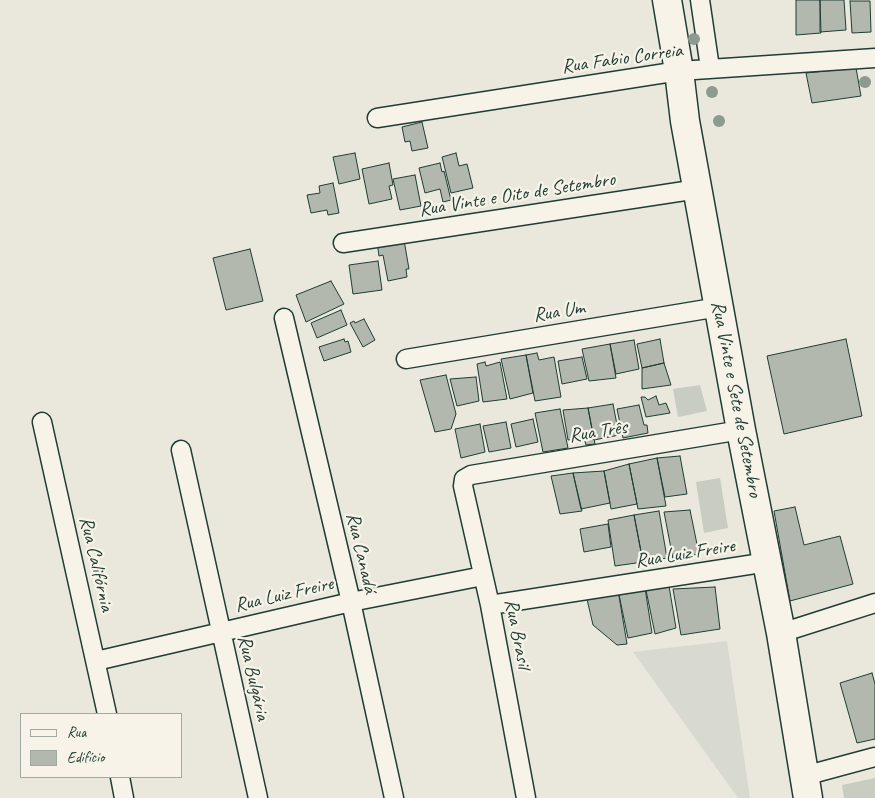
<!DOCTYPE html>
<meta charset="utf-8">
<style>
body{margin:0}
#map{position:relative;width:875px;height:798px;overflow:hidden;background:#eae8dd;font-family:Caveat,sans-serif}
canvas{display:block}
.legend{position:absolute;left:20px;top:713px;width:162px;height:65px;box-sizing:border-box;background:#f7f3e8;border:1px solid #a1aaa0;margin:0;padding:6px 9px;list-style:none;font-size:15px;color:#1f3d34}
.legend li{display:flex;align-items:center;gap:10px;height:25px}
.legend b{width:25px;border:1px solid #a1aaa0}
</style>
<div id="map">
<canvas width="875" height="798"></canvas>
<ul class="legend">
<li><b style="height:6px;background:#f7f3e8"></b>Rua</li>
<li><b style="height:14px;background:#b2b8ae"></b>Edifício</li>
</ul>
</div>
<script>
const ctx = document.querySelector('canvas').getContext('2d');
ctx.lineJoin = 'round';
function paint(path, color) { ctx.fillStyle = color; ctx.fill(path, 'evenodd'); }
const shape = rows => new Path2D(rows.map(r => 'M' + r).join(''));
function stroke(path, color, width, dash) { ctx.strokeStyle = color; ctx.lineWidth = width; ctx.lineCap = dash ? 'butt' : 'round'; ctx.setLineDash(dash || []); ctx.stroke(path); }
function drawText(font, color, halo, rows, align = 'center') {
  ctx.font = font + ' Caveat,sans-serif'; ctx.lineWidth = 4.5; ctx.setLineDash([]); ctx.textBaseline = 'middle'; ctx.strokeStyle = halo; ctx.fillStyle = color; for (const [text, x, y, turn = 0] of rows) {
    ctx.save(); ctx.translate(x, y); ctx.rotate((+turn || 0) * Math.PI / 180); ctx.textAlign = isNaN(turn) ? turn : align; if (halo) ctx.strokeText(text, 0, 0); ctx.fillText(text, 0, 0); ctx.restore();
  }
}
const built = shape([
 [727,641,750,798,738,798,633,652]
]);
const green = shape([
 [700,385,707,411,678,417,673,389],
 [720,478,728,528,704,533,696,482],
 [875,778,875,798,844,798,842,785]
]);
const building = shape([
 [796,0,820,0,821,33,796,35,796,0],
 [820,0,844,0,846,30,820,32,820,0],
 [850,1,870,1,871,32,852,33,850,1],
 [856,68,861,96,812,103,806,73,856,68],
 [422,122,428,148,412,151,410,141,405,142,402,127,422,122],
 [355,153,360,179,339,184,333,157,355,153],
 [456,153,459,166,467,164,473,188,451,193,442,157,456,153],
 [389,163,393,185,389,186,392,199,369,204,362,169,389,163],
 [440,163,442,172,444,171,451,200,443,202,440,189,425,193,419,168,440,163],
 [415,175,421,206,400,210,393,179,415,175],
 [333,183,339,213,328,215,327,210,311,213,307,195,320,193,319,186,333,183],
 [404,240,409,269,406,269,407,277,388,281,383,255,379,256,377,242,404,240],
 [250,249,263,301,226,310,213,258,250,249],
 [378,261,382,290,353,294,349,265,378,261],
 [331,281,344,304,306,322,296,295,331,281],
 [341,310,347,325,317,338,311,323,341,310],
 [364,319,375,340,363,347,350,323,354,321,355,323,364,319],
 [344,339,345,342,348,341,351,352,324,361,319,347,344,339],
 [660,339,664,363,642,368,637,344,660,339],
 [846,339,862,416,784,434,767,356,846,339],
 [634,340,639,369,616,374,610,344,634,340],
 [610,344,616,378,589,381,582,349,610,344],
 [537,353,539,360,554,357,561,397,535,401,526,355,537,353],
 [526,355,533,393,510,399,501,359,526,355],
 [582,357,587,379,562,384,558,361,582,357],
 [485,362,486,366,500,362,507,399,483,402,477,364,485,362],
 [664,363,671,385,642,389,642,368,664,363],
 [446,375,456,414,451,429,435,432,420,380,446,375],
 [476,377,479,401,457,406,450,379,476,377],
 [656,396,659,405,666,403,670,413,646,417,641,397,645,397,648,400,656,396],
 [613,404,619,435,594,440,588,408,613,404],
 [639,405,644,425,647,425,648,433,623,438,617,409,639,405],
 [588,408,595,444,586,445,584,438,568,440,563,410,588,408],
 [560,409,568,448,543,452,535,413,560,409],
 [533,419,538,442,516,447,511,424,533,419],
 [506,422,511,448,489,452,483,426,506,422],
 [480,424,485,452,461,458,455,429,480,424],
 [680,456,687,494,665,497,657,458,680,456],
 [657,458,666,506,638,509,629,464,657,458],
 [629,464,637,504,611,509,604,471,629,464],
 [604,471,610,503,581,509,573,473,604,471],
 [573,473,582,511,560,514,551,476,573,473],
 [795,507,804,545,840,536,853,584,790,601,774,511,795,507],
 [690,510,699,554,673,559,664,512,690,510],
 [659,511,667,558,643,562,634,515,659,511],
 [634,515,643,562,615,566,608,520,634,515],
 [608,524,611,547,584,552,580,529,608,524],
 [669,586,676,628,655,634,646,590,669,586],
 [715,587,720,629,681,635,673,589,715,587],
 [645,588,652,633,628,638,618,590,645,588],
 [618,590,627,644,617,645,593,625,586,595,618,590],
 [872,673,875,684,875,739,857,743,840,683,872,673]
]);
const minor = shape([
 [700,0,710,68],
 [377,118,679,71,875,58],
 [343,243,698,189],
 [284,318,351,602,394,798],
 [406,359,719,307],
 [42,422,107,714],
 [181,450,258,798],
 [490,605,768,562],
 [781,633,875,603],
 [96,661,351,602,483,576],
 [804,776,875,757],
 [120,777,124,798],
 [526,798,490,605,463,486,464,479,471,475,741,430]
]);
const primary = shape([
 [667,0,679,71,685,121,741,430,781,633,808,798]
]);
const trees = [
 [694,39],
 [865,82],
 [712,92],
 [719,121]
];
const streetNames = [
 ["Rua Fabio Correia",622,59,-8],
 ["Rua Vinte e Oito de Setembro",517,195,-9],
 ["Rua Um",559,312,-9],
 ["Rua Vinte e Sete de Setembro",736,399,79],
 ["Rua Três",598,432,-9],
 ["Rua Canadá",361,553,77],
 ["Rua Luiz Freire",685,554,-9],
 ["Rua Califórnia",96,564,77],
 ["Rua Luiz Freire",284,595,-13],
 ["Rua Brasil",517,634,79],
 ["Rua Bulgária",253,678,77]
];
paint(built, '#d9dacf');
paint(green, '#c8ccc1');
paint(building, '#b2b8ae');
stroke(building, '#1f3d34', 1);
stroke(minor, '#1f3d34', 21);
stroke(primary, '#1f3d34', 31);
stroke(minor, '#f7f3e8', 18);
stroke(primary, '#f7f3e8', 28);
ctx.fillStyle = '#8d9a8f';
for (const [x, y] of trees) { ctx.beginPath(); ctx.arc(x, y, 6, 0, 2 * Math.PI); ctx.fill(); }
drawText('20px', '#1f3d34', '#f7f3e8', streetNames);
</script>
